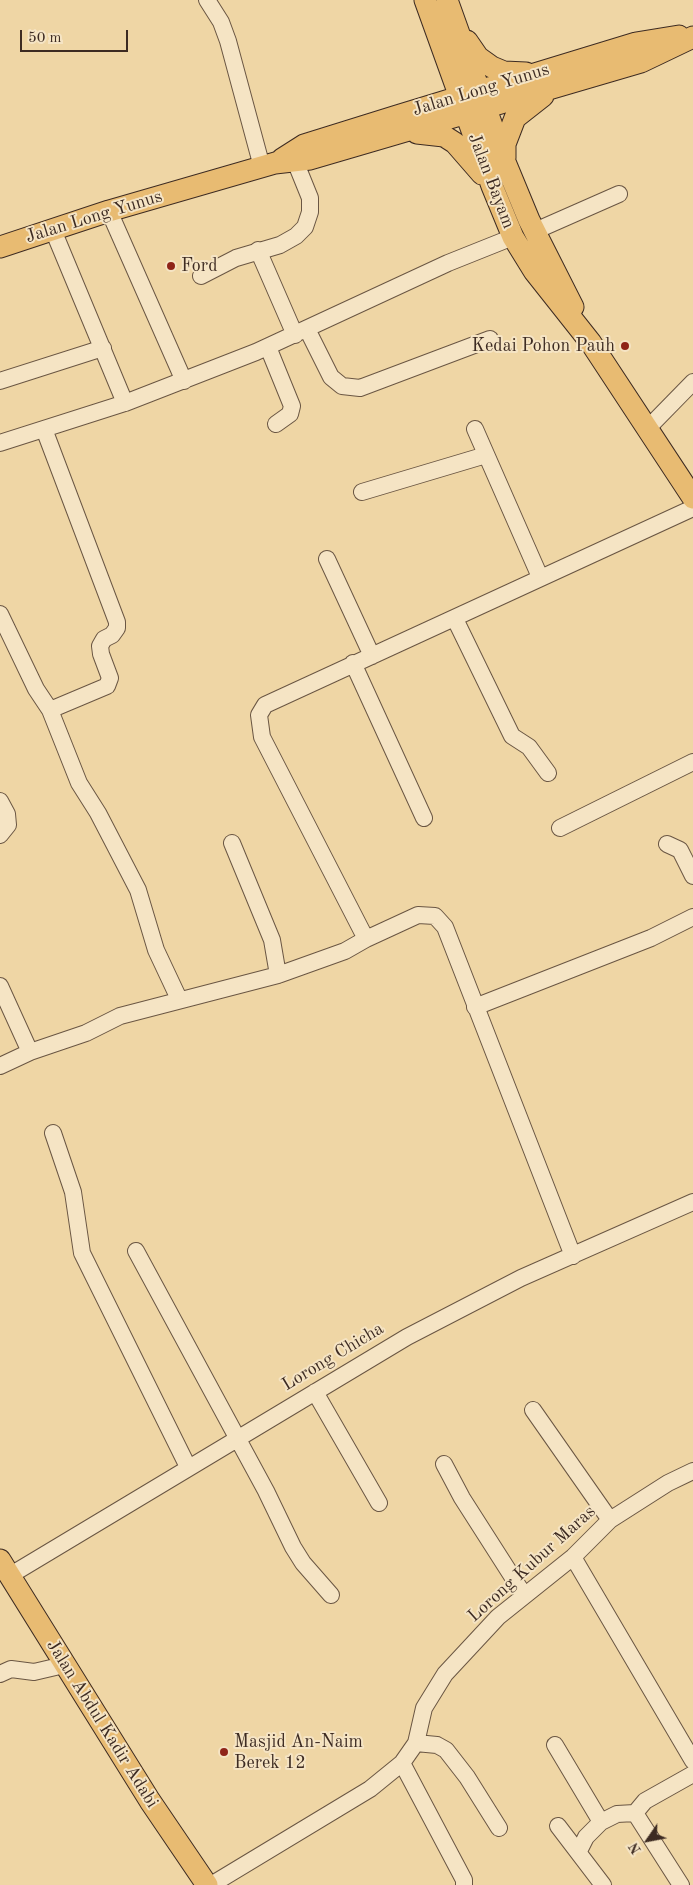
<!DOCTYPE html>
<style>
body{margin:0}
#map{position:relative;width:693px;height:1885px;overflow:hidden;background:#efd6a5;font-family:"Old Standard TT",serif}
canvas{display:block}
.north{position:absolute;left:623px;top:1815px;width:50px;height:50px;-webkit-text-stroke:4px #f5e4c4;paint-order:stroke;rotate:237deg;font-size:14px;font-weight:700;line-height:20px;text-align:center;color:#3d2b22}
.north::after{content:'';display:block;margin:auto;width:18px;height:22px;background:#3d2b22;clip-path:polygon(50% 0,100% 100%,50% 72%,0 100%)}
.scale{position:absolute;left:20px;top:30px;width:108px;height:22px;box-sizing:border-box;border:2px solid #3d2b22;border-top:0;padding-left:6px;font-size:15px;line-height:18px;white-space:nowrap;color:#3d2b22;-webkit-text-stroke:4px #f5e4c4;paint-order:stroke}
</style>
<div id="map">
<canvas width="693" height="1885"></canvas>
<div class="north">N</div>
<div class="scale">50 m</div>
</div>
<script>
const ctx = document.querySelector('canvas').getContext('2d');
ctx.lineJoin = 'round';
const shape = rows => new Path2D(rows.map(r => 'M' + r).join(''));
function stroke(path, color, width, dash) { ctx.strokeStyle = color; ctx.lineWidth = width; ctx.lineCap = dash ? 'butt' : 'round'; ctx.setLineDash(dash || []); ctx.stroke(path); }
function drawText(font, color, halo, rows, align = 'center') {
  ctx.font = font + ' "Old Standard TT",serif'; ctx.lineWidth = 4; ctx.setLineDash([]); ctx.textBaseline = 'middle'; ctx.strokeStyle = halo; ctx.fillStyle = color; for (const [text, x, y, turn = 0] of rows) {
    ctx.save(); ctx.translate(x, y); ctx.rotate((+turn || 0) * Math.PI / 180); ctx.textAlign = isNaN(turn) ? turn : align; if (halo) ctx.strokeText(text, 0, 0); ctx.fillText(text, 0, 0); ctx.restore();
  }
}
const minor = shape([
 [207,0,221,22,228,41,262,167],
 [109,211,184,381],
 [53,230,125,403],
 [535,231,619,194],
 [258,250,295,335],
 [201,276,236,258,280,245,296,236,305,227,310,212,310,198,295,161],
 [307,329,331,377,342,386,360,388,490,339],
 [268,347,292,406,290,414,276,424],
 [0,381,103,348],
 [648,428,693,382],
 [44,429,117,622,117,628,112,635,104,639,100,646,101,654,110,678,107,686,50,710],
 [475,429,540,577],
 [0,443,125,403,256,352,448,263,513,237],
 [362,492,486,455],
 [327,559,372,656],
 [0,614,36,689,50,710,79,783,98,813,138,890,156,950,179,999],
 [455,619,512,736,529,747,548,773],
 [353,663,424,818],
 [0,801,7,814,8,825,0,835],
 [560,828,693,762],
 [232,843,272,940,278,975],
 [667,844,680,850,693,876],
 [366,939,262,737,259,715,265,705,693,508],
 [0,986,30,1052],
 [475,1007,651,938,693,917],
 [0,1066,30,1052,86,1033,120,1016,278,975,345,951,366,939,418,915,435,916,445,927,573,1256],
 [53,1133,73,1192,82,1253,188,1467],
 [136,1251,266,1491,293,1547,303,1563,331,1595],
 [315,1392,379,1503],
 [533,1410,610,1520],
 [444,1464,462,1498,524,1595],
 [573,1557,693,1761],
 [9,1576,407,1337,521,1278,693,1202],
 [0,1674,11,1669,34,1672,64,1665],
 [416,1743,437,1745,446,1750,467,1777,499,1828],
 [555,1745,601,1822],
 [402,1763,464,1880,464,1885],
 [635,1813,681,1885],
 [558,1826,603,1885],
 [579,1851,586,1837,601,1822,617,1814,635,1813,645,1801,693,1774],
 [211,1885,370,1789,402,1763,416,1743,424,1708,445,1674,498,1617,573,1557,610,1520,668,1483,693,1471]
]);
const major = shape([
 [425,0,492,186,513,237,534,271,591,343,693,498],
 [447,0,505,162,529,220,573,307],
 [467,41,478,57,492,67,504,72,526,73],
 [417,133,444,136,455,143,482,174],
 [505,158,505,144,515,118,543,96],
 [282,159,304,145,397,116,636,43,679,36],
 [0,247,109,211,275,163,310,159,641,62,693,37],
 [0,1560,150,1801,207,1885]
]);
const markers = [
 [171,266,5,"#8f2418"],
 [625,346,5,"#8f2418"],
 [224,1752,5,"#8f2418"]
];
const streetNames = [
 ["Jalan Long Yunus",481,90,-17],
 ["Jalan Bayam",491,181,69],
 ["Jalan Long Yunus",94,217,-17],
 ["Lorong Chicha",333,1357,-31],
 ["Lorong Kubur Maras",532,1564,-42],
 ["Jalan Abdul Kadir Adabi",102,1724,58]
];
const poiNames = [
 ["Ford",181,266],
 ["Kedai Pohon Pauh",615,346,"right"],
 ["Masjid An-Naim",234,1742],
 ["Berek 12",234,1763]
];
stroke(minor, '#6a5643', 18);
stroke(major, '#3d2b22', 23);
stroke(minor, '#f5e4c4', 16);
stroke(major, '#e8bb72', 21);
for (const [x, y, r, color] of markers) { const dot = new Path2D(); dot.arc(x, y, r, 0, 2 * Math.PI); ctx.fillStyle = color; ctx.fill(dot); stroke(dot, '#f5e4c4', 2); }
drawText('18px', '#3d2b22', '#f5e4c4', streetNames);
drawText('18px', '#3d2b22', '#f5e4c4', poiNames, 'left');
</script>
